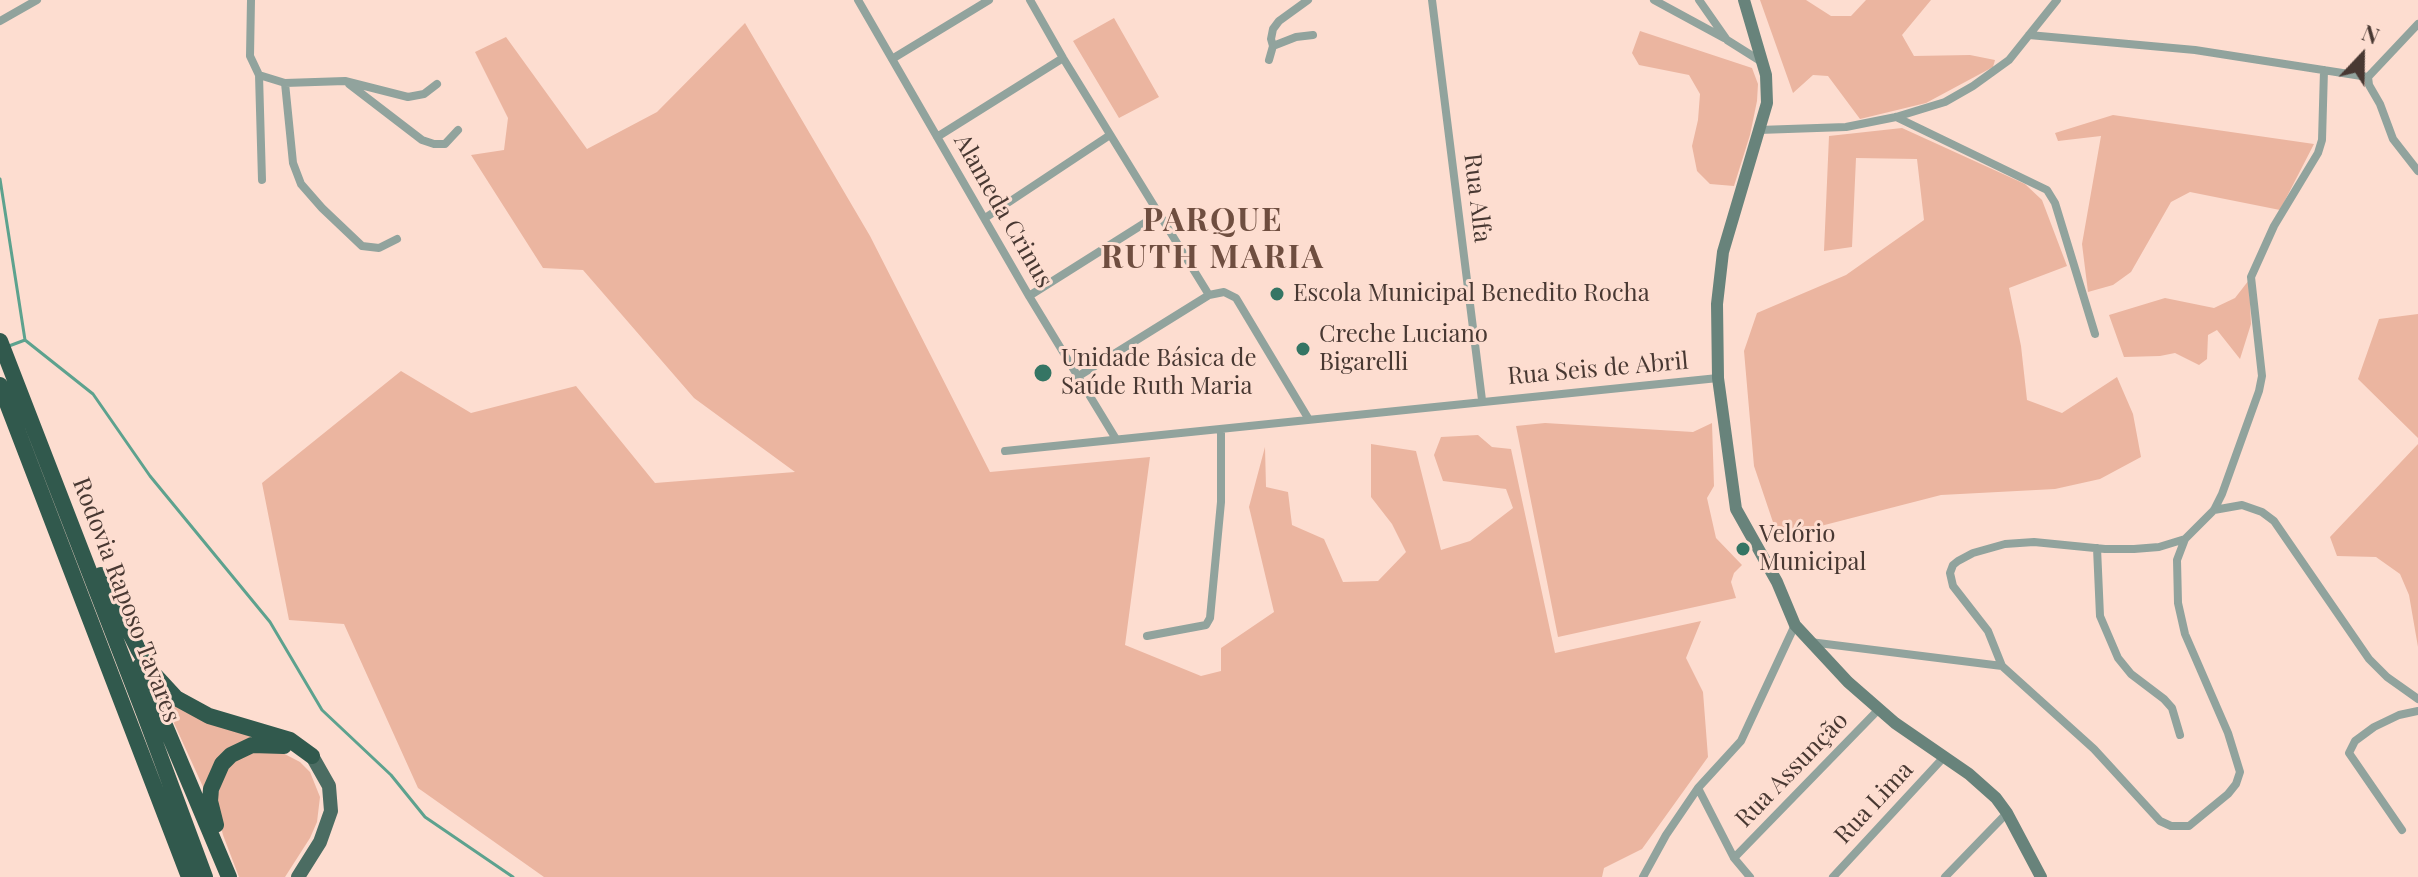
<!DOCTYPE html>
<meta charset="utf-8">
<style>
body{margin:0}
#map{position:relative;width:2418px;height:877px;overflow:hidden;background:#fdddd0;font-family:"Playfair Display",serif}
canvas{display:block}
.north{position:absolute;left:2322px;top:16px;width:80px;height:80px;-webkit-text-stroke:6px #fdddd0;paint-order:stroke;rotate:22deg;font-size:22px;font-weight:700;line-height:32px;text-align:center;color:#483832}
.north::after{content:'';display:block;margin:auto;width:28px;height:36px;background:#483832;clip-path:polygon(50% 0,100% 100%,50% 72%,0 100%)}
</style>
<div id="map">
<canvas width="2418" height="877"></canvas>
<div class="north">N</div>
</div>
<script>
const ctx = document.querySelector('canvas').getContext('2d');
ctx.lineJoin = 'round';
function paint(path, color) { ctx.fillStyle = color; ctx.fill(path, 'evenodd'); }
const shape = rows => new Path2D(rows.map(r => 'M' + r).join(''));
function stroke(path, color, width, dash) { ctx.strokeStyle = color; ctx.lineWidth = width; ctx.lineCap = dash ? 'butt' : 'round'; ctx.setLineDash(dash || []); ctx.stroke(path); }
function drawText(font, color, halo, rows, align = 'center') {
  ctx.font = font + ' "Playfair Display",serif'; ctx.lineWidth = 6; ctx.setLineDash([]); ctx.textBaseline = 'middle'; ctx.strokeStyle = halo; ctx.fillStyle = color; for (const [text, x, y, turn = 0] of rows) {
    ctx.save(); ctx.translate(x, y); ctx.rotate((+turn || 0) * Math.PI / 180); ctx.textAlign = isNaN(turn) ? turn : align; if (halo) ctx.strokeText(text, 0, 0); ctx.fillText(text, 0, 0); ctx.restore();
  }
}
const green = shape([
 [1760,0,1806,0,1831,16,1851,16,1866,0,1931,0,1902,35,1914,56,1970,55,1995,60,1993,67,1926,103,1860,119,1828,76,1813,75,1793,93],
 [1114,18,1159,97,1119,118,1073,41],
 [745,23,870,236,990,472,1150,457,1125,645,1201,676,1221,671,1221,648,1274,612,1249,507,1265,447,1266,487,1288,492,1292,525,1324,539,1343,582,1378,581,1406,552,1392,524,1371,497,1371,444,1416,451,1441,550,1470,541,1513,508,1506,489,1443,481,1434,455,1441,437,1478,435,1492,447,1511,449,1555,653,1701,621,1686,658,1703,692,1708,757,1642,849,1604,868,1602,877,544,877,418,788,344,624,289,620,262,483,401,371,471,413,576,386,655,483,795,472,694,398,583,270,543,268,471,155,504,150,508,118,475,52,506,37,587,149,657,112],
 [1640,31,1752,68,1758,84,1757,101,1750,135,1734,186,1710,184,1697,171,1692,146,1698,120,1700,94,1689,75,1639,65,1632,53],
 [2113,115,2314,144,2280,210,2190,192,2171,202,2131,272,2113,285,2088,292,2082,244,2101,136,2058,141,2055,133],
 [1902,128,2025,184,2042,200,2067,266,2009,288,2021,346,2027,400,2062,413,2117,377,2133,414,2141,457,2100,479,2055,489,1941,495,1778,537,1754,466,1744,351,1757,313,1846,275,1924,220,1917,159,1856,158,1852,247,1824,251,1829,136],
 [2249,280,2251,324,2240,359,2217,330,2208,335,2207,359,2199,365,2175,353,2160,356,2124,357,2109,315,2165,298,2214,308,2235,298],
 [2418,314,2418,438,2358,379,2379,319],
 [1545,423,1693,432,1712,423,1714,486,1707,498,1716,538,1742,565,1734,573,1731,582,1736,598,1558,637,1516,426],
 [2418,444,2418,647,2409,595,2400,574,2376,557,2337,556,2330,537],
 [157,686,265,737,216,761,204,789],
 [275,749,300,762,310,772,320,797,317,822,310,838,285,877,239,877,223,835,215,804,226,768,246,752]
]);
const stream = shape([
 [0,179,25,340,9,346],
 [25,340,93,394,150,476,270,622,322,710,391,775,425,817,513,877]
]);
const street = shape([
 [251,0,250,56,259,75,262,180],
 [858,0,1029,296,1116,439],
 [1030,0,1063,58,1209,295],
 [1432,0,1482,400],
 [1654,0,1724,38],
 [1699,0,1727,40,1762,62],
 [0,21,37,0],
 [2029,35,2195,50,2368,77],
 [1273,46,1296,37,1313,35],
 [892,59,989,0],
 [1269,60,1273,46,1271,39,1273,29,1279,21,1308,0],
 [259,75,285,83,345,81,408,97,424,94,437,84],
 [2368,77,2369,85,2380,104,2393,139,2418,171],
 [2368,77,2418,24],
 [285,83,293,163,301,184,322,208,362,246,379,248,397,239],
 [349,84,422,140,434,144,445,144,458,130],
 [1896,117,2047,190,2055,203,2095,334],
 [1759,130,1846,127,1896,117,1945,102,1973,86,2009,60,2057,0],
 [937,137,1063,58],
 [985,218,1110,135],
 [1029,296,1159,214],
 [1077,377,1209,295,1224,292,1236,298,1308,418],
 [1005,451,1718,378],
 [2214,510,2242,505,2262,512,2274,521,2369,659,2387,677,2418,699],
 [2097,548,2100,616,2118,658,2131,674,2164,699,2172,708,2180,735],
 [1147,636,1206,625,1210,618,1221,502,1221,430],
 [1810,642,2002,666,2094,749,2160,821,2171,826,2189,826,2228,794,2236,784,2240,772,2228,733,2185,634,2178,603,2177,560,2185,539,2214,510,2222,494,2259,391,2262,376,2251,277,2274,226,2318,153,2322,140,2324,70],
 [2002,666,1988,631,1953,586,1950,573,1953,565,1958,561,1973,553,2005,544,2034,542,2105,549,2134,549,2159,547,2185,539],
 [1698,788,1734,858,1750,877],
 [2402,830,2349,753,2355,741,2374,727,2399,715,2418,711],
 [1734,858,1879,709],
 [1643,877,1666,835,1698,788,1741,741,1795,625],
 [1833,877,1944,757],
 [1945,877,2007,813]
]);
const secondary = shape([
 [1744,0,1766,75,1767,103,1723,252,1717,304,1718,378,1736,509,1777,582,1795,625,1848,682,1895,723,1969,774,1996,798,2007,813,2041,877]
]);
const primary = shape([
 [298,877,320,842,331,811,329,786,312,756]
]);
const highway = shape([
 [0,341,144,713,205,877],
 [0,385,189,877],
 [101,575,138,649,152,672,176,698,209,716,290,740,312,756],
 [140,666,229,877],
 [216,825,210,801,211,789,222,764,231,755,252,745,284,746]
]);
const markers = [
 [1277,294,8,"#357564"],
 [1303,349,8,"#357564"],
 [1043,373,10,"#357564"],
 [1743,549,8,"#357564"]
];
const streetNames = [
 ["Rua Alfa",1477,198,83],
 ["Alameda Crinus",1003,211,60],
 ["Rua Seis de Abril",1598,369,-5],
 ["Rodovia Raposo Tavares",126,600,69],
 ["Rua Assunção",1792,770,-46],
 ["Rua Lima",1874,803,-47]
];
const poiNames = [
 ["Escola Municipal Benedito Rocha",1293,294],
 ["Creche Luciano",1319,335],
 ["Bigarelli",1319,363],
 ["Unidade Básica de",1061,359],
 ["Saúde Ruth Maria",1061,387],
 ["Velório",1759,535],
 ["Municipal",1759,563]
];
const districtNames = [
 ["PARQUE",1213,221],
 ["RUTH MARIA",1213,258]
];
paint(green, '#ebb5a0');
stroke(stream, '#5da28e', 3);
stroke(street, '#91a39d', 8);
stroke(secondary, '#68837b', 12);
stroke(primary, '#4b6c62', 14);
stroke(highway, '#31594d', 16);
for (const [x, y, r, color] of markers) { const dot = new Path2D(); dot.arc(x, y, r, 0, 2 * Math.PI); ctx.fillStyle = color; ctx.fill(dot); stroke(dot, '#fdddd0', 3); }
drawText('24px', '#483832', '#fdddd0', streetNames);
drawText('24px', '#483832', '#fdddd0', poiNames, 'left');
ctx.letterSpacing = '2px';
drawText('bold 32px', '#6f4e40', '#fdddd0', districtNames);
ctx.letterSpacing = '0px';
</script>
